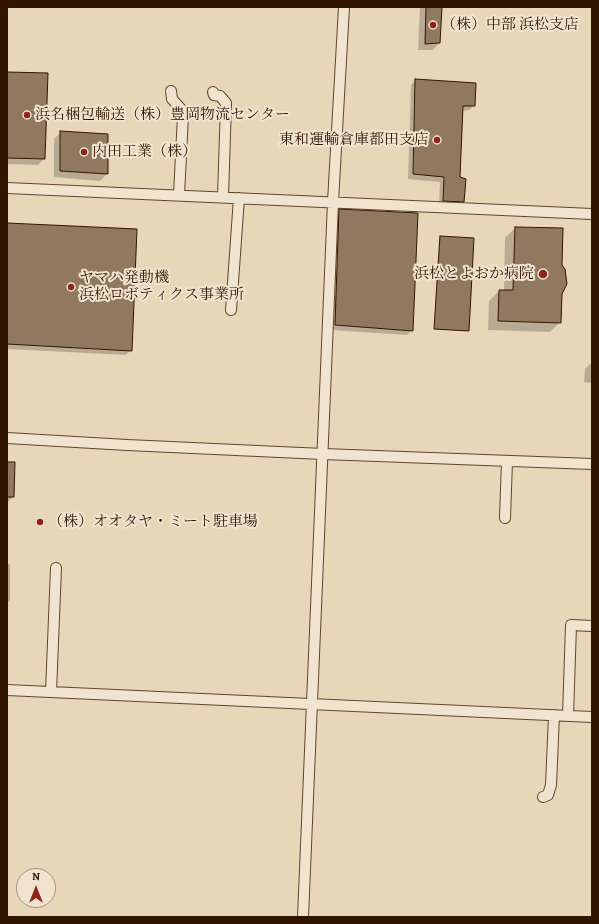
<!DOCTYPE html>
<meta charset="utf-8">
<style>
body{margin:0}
#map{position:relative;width:599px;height:924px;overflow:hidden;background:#e8d6b8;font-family:Alegreya,serif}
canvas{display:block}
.frame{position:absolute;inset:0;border:8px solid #321500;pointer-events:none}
.north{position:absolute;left:16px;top:868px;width:40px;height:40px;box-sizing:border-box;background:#f0e4d1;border:1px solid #a4917d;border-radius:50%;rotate:0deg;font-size:11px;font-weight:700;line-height:16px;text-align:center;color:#321500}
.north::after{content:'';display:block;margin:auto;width:14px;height:18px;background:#8f2418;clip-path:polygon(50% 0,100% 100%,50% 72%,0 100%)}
</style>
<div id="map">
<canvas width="599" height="924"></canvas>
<div class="frame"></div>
<div class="north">N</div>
</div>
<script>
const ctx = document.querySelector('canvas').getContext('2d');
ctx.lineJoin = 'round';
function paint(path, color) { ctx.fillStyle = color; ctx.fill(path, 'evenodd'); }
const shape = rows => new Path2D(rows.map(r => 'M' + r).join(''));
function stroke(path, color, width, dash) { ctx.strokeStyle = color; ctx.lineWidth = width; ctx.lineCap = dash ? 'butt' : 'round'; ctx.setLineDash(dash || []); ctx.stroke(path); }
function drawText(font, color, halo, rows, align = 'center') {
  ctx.font = font + ' Alegreya,"Noto Serif JP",serif'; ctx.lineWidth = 4; ctx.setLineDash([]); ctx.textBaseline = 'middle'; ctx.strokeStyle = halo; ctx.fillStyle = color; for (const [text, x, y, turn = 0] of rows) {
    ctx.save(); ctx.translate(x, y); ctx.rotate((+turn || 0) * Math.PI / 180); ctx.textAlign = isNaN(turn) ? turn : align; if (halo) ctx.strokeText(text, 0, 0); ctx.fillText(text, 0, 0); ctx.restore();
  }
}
const shadow = shape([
 [420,7,441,7,439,43,433,50,418,50],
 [7,73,44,159,38,165,7,164],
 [416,80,474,105,469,110,462,111,459,178,463,201,458,206,439,205,440,182,408,179,411,85],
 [61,132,107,135,107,174,100,181,54,177,54,139],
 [340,210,412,330,407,335,331,330,335,215],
 [7,224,131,350,126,355,7,349],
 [515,228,561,294,560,322,550,332,488,330,489,301,499,291,504,291,505,238],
 [440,237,468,330,467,331,434,329,439,238],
 [590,364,592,364,592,383,584,382,585,369],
 [7,463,13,497,7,503],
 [7,564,10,564,10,601,7,603]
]);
const building = shape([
 [426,7,442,7,440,43,425,44,426,7],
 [7,72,48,73,45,159,7,158,7,72],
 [415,79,476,83,475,106,463,106,460,177,466,179,464,202,443,201,444,177,413,174,415,79],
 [60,131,108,134,108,174,60,171,60,131],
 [339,209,418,213,413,331,335,325,339,209],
 [7,223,137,229,132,351,7,344,7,223],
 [515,227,563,228,562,265,565,269,567,284,562,294,561,323,498,321,499,290,513,290,515,227],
 [440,236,474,238,469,331,434,329,440,236],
 [7,462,15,462,14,497,7,497,7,462]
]);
const minor = shape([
 [171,91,172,99,181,109,183,115,179,195],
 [213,92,214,95,220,96,226,103,223,197],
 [7,188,592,214],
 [231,310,239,198],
 [7,438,127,445,323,454,592,464],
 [505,518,507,461],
 [7,690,592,717],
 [51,692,56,568],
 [568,716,571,625,592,626],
 [543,797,548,795,551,785,554,715],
 [303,917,333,202,344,7]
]);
const markers = [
 [433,25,4,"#8f2418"],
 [27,115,4,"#8f2418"],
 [437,140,4,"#8f2418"],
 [84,152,4,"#8f2418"],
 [543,274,5,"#8f2418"],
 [71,287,4,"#8f2418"],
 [40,522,4,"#8f2418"]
];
const poiNames = [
 ["（株）中部 浜松支店",441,25],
 ["浜名梱包輸送（株）豊岡物流センター",35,115],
 ["東和運輸倉庫都田支店",429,140,"right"],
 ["内田工業（株）",92,152],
 ["浜松とよおか病院",534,274,"right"],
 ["ヤマハ発動機",79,278],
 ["浜松ロボティクス事業所",79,295],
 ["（株）オオタヤ・ミート駐車場",48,522]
];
paint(shadow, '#0003');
paint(building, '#917960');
stroke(building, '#321500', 1);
stroke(minor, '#60452e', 12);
stroke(minor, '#f0e4d1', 10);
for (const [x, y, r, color] of markers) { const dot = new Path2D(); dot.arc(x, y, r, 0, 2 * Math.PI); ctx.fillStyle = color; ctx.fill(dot); stroke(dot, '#f0e4d1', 1.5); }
drawText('15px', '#321500', '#f0e4d1', poiNames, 'left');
</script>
